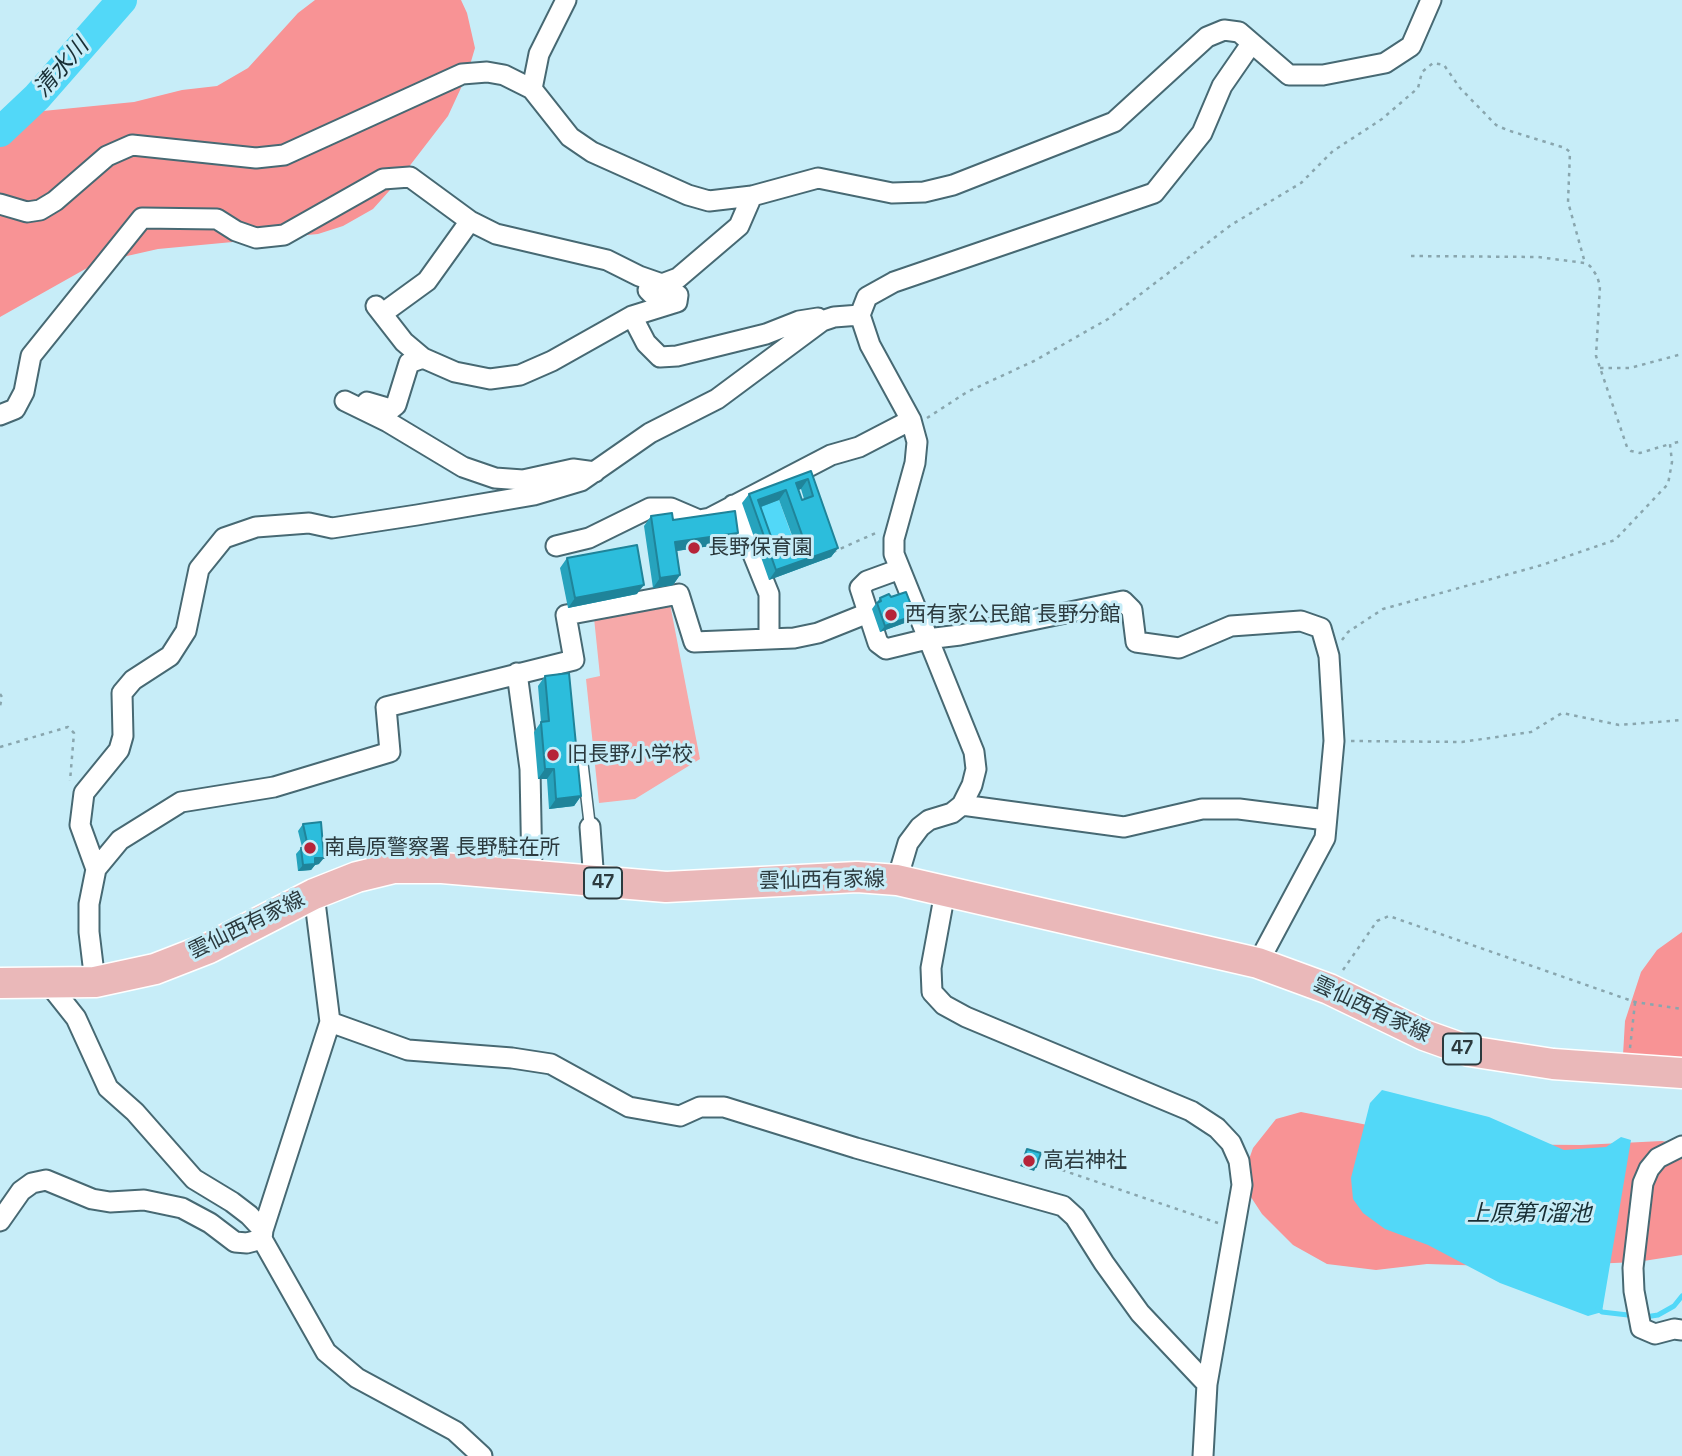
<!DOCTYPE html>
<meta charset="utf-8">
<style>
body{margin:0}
canvas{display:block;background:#c7edf8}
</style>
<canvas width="1682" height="1456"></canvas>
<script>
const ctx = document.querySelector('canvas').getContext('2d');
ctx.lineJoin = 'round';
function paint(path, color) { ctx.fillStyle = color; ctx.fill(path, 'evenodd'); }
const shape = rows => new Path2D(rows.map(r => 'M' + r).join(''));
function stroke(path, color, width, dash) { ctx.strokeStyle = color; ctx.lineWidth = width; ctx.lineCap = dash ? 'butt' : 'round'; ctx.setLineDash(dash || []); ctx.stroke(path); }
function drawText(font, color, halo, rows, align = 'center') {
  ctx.font = font + ' "Space Grotesk","Noto Sans JP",sans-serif'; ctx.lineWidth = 6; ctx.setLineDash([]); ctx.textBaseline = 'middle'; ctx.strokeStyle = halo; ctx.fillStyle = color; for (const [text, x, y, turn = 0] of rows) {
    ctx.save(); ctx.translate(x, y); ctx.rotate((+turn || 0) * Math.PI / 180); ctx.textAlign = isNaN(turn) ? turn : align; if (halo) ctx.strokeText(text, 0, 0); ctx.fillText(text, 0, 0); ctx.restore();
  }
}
const green = shape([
 [670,604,700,759,635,799,599,803,586,679,600,676,594,618]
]);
const forest = shape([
 [315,0,461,0,467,13,475,48,467,75,448,116,398,181,373,209,343,226,318,234,158,249,96,263,0,317,0,127,43,111,134,102,182,90,217,86,248,68,298,13],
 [1682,932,1682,1088,1623,1055,1625,1021,1641,972,1657,950],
 [1301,1112,1465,1144,1581,1145,1662,1141,1682,1145,1682,1255,1637,1262,1521,1267,1427,1264,1376,1270,1327,1264,1293,1245,1262,1214,1245,1188,1246,1168,1253,1148,1276,1119]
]);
const water = shape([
 [779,500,799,556,771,566,751,510],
 [1382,1090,1489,1117,1564,1150,1606,1147,1621,1137,1631,1140,1602,1312,1588,1316,1500,1283,1428,1245,1385,1229,1363,1213,1353,1199,1351,1178,1370,1103]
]);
const stream = shape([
 [1598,1309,1602,1312,1645,1317,1658,1315,1674,1306,1682,1296]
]);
const river = shape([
 [0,132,37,97,122,0]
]);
const path = shape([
 [1411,256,1538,257,1585,263,1590,266,1597,276,1600,286,1596,356,1627,447,1631,451,1640,453,1670,444],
 [1600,368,1630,368,1682,354],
 [927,418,967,392,1034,361,1108,319,1231,225,1301,183,1333,151,1382,119,1418,88,1422,72,1433,63,1444,65,1460,88,1496,125,1507,130,1565,148,1570,152,1568,202,1585,263],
 [833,552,878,532],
 [1342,640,1348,632,1383,609,1542,565,1615,540,1668,484,1672,462,1670,444,1682,441],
 [0,694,2,697,0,706],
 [1351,741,1462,742,1531,732,1562,713,1619,725,1682,720],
 [0,747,68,727,74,733,70,781],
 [1343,970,1377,921,1389,916,1635,1002,1682,1009],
 [1630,1048,1635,1003],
 [1062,1170,1218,1223]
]);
const lane = shape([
 [581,751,590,827]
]);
const street = shape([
 [532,89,539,54,566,0],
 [0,204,27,212,40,210,55,201,107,156,132,145,256,158,284,155,462,74,487,72,504,75,532,89,570,137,592,152,688,195,709,201,752,196,818,178,892,193,924,192,953,185,1114,122,1207,37,1224,30,1239,32,1289,75,1323,75,1385,63,1411,46,1431,0],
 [376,306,404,342,423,358,455,372,490,379,520,375,552,361,632,316,677,302,678,295,652,294,648,290],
 [383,313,427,281,470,221],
 [632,316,646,343,660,357,677,356,766,334,799,321,818,318,822,321],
 [345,401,388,422,463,467,495,478,523,480,573,469,595,472],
 [367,402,391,409,396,405,409,363,423,358],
 [0,415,15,409,24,392,31,356,142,218,217,219,236,231,256,238,284,235,383,179,410,177,470,221,496,234,607,260,639,276,662,284,678,278,739,226,752,196],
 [556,546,589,538,650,508,671,508,699,520,710,518,831,455,859,447,911,420],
 [900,569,867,581,860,588,878,643,886,649,927,639,960,635,1123,601,1132,610,1136,642,1179,648,1231,626,1301,621,1321,628,1329,656,1334,741,1325,838,1258,963],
 [769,639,794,638,818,633,868,613],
 [517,673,530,769,532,876],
 [962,805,1124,827,1202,809,1239,809,1326,820],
 [590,827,594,882],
 [96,869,120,840,181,802,274,787,390,752,386,707,574,660,566,615,679,594,694,642,769,639,769,594,733,505],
 [897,880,908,843,920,827,929,820,952,813,962,805,972,785,976,769,974,752,894,554,894,539,915,463,917,442,911,420,870,345,860,315,867,297,894,282,1154,193,1202,133,1222,86,1251,44],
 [945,892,931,968,932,992,944,1005,966,1017,1191,1111,1217,1128,1231,1143,1239,1161,1242,1185,1207,1384,1203,1456],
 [314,894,330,1022,263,1230,262,1239,326,1352,357,1378,455,1431,482,1456],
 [95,982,89,932,89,904,96,869,80,825,84,793,119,750,123,736,122,693,133,680,170,656,186,631,199,569,224,538,256,527,309,523,332,528,417,515,534,495,581,481,650,433,717,399,822,321,834,317,860,315],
 [49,984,76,1018,108,1088,135,1112,194,1179,232,1202,249,1215,263,1230],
 [330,1022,408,1050,512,1058,551,1064,629,1107,680,1116,700,1107,724,1107,856,1148,1063,1206,1075,1217,1104,1263,1140,1313,1207,1384],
 [1682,1146,1658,1158,1649,1169,1643,1183,1633,1268,1634,1291,1641,1328,1655,1334,1674,1329,1682,1330],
 [0,1221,21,1191,32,1183,46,1180,92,1199,110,1202,144,1200,182,1208,210,1223,235,1242,247,1243,262,1239]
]);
const primary = shape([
 [0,983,95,982,155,969,209,948,314,894,357,877,394,868,442,868,666,887,857,877,897,880,1258,963,1329,989,1424,1035,1469,1051,1553,1064,1682,1073]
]);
const wall = shape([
 [811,471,838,548,831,557,769,580,742,503,749,494],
 [801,489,804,499,802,500,798,490],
 [779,500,797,549,778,556,761,507],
 [651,516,673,520,738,533,731,543,677,551,680,575,673,585,653,588,644,526],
 [567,558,637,594,568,608,560,568],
 [891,597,915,615,910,621,880,632,872,609,880,598],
 [545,676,581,796,574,806,549,809,547,779,538,779,534,732,541,722,538,686],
 [303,824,319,864,315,865,311,870,298,871,296,854,302,847,298,831]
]);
const shadedWall = shape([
 [808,479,801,489,789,493,796,483],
 [786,490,779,500,755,509,758,500],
 [738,533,731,543,669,552,675,542],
 [838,548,831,557,769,580,776,570],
 [680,575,673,585,653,588,660,578],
 [644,585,637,594,568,608,575,598],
 [915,615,910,621,880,632,885,626],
 [545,769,554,769,547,779,538,779],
 [581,796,574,806,549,809,556,799],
 [315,858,324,858,319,864,315,865,311,870,298,871,303,865],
 [1022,1163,1036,1167,1034,1171,1020,1166]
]);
const building = shape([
 [811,471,838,548,776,570,749,494,811,471],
 [808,479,813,496,802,500,796,483,808,479],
 [786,490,806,546,778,556,758,500,786,490],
 [735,511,738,533,675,542,680,575,660,578,651,516,672,513,673,520,735,511],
 [637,545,644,585,575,598,567,558,637,545],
 [906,592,915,615,885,626,877,603,881,601,880,598,889,594,891,597,906,592],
 [569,673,581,796,556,799,554,769,545,769,541,722,549,721,545,676,569,673],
 [321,822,324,858,315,858,315,864,303,865,301,848,308,847,303,824,321,822],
 [1027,1149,1041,1153,1036,1167,1022,1163,1027,1149]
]);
const markers = [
 [694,548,7,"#b62439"],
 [891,615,7,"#b62439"],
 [553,755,7,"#b62439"],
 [310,848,7,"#b62439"],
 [1029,1161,7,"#b62439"]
];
const shields = [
 [603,883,38],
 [1462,1049,38]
];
const shieldNames = [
 ["47",603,883],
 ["47",1462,1049]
];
const poiNames = [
 ["長野保育園",708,548],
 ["西有家公民館 長野分館",905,615],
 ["旧長野小学校",567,755],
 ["南島原警察署 長野駐在所",324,848],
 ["高岩神社",1043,1161]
];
const streetNames = [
 ["雲仙西有家線",822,881,-1],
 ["雲仙西有家線",247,926,-26],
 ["雲仙西有家線",1371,1010,25]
];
const waterNames = [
 ["清水川",62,68,-49],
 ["上原第1溜池",1529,1215]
];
paint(green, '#f6a9a9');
paint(forest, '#f89395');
paint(water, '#52d8f8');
stroke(stream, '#52d8f8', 5);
stroke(river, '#52d8f8', 30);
stroke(lane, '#476973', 13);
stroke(street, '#476973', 23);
stroke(primary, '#fff', 33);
stroke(path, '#89a6ae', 2.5, [3.5, 5]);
stroke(lane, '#fff', 10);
stroke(street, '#fff', 19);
stroke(primary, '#eab8b9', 30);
paint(wall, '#26a3bd');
paint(shadedWall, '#1f849a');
paint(building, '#2cbddc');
stroke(building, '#1f849a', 2);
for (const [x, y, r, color] of markers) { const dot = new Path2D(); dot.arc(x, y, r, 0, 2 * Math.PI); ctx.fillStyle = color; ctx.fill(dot); stroke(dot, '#c7edf8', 2.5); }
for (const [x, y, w] of shields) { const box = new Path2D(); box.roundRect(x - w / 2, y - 15.5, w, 31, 5); ctx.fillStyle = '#c7edf8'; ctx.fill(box); stroke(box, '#2b3a3e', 2); }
drawText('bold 19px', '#2b3a3e', null, shieldNames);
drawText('21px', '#2b3a3e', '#c7edf8', poiNames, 'left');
drawText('21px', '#2b3a3e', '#c7edf8', streetNames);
drawText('italic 23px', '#182e34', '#c7edf8', waterNames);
</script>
